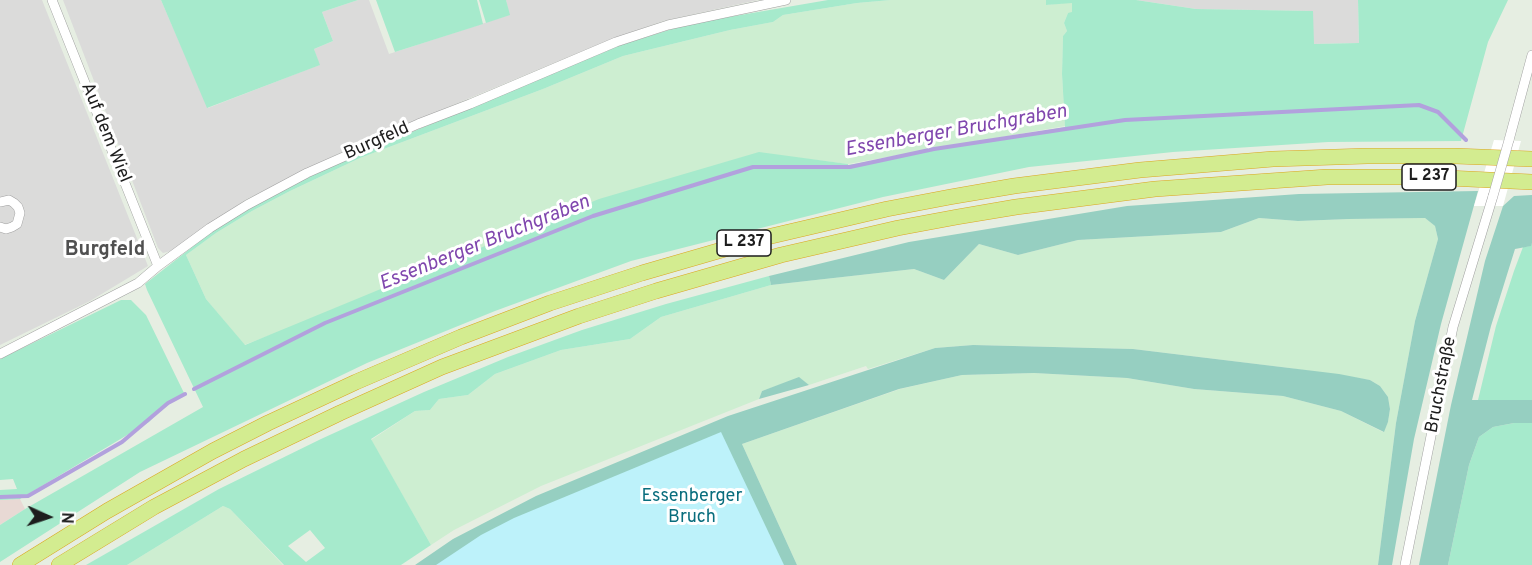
<!DOCTYPE html>
<meta charset="utf-8">
<style>
body{margin:0}
#map{position:relative;width:1532px;height:565px;overflow:hidden;background:#e6eee2;font-family:Overpass,sans-serif}
canvas{display:block}
.north{position:absolute;left:18px;top:487px;width:60px;height:60px;-webkit-text-stroke:4px #fff;paint-order:stroke;rotate:93deg;font-size:16px;font-weight:700;line-height:24px;text-align:center;color:#1d1d1d}
.north::after{content:'';display:block;margin:auto;width:21px;height:27px;background:#1d1d1d;clip-path:polygon(50% 0,100% 100%,50% 72%,0 100%)}
</style>
<div id="map">
<canvas width="1532" height="565"></canvas>
<div class="north">N</div>
</div>
<script>
const ctx = document.querySelector('canvas').getContext('2d');
ctx.lineJoin = 'round';
function paint(path, color) { ctx.fillStyle = color; ctx.fill(path, 'evenodd'); }
const shape = rows => new Path2D(rows.map(r => 'M' + r).join(''));
function stroke(path, color, width, dash) { ctx.strokeStyle = color; ctx.lineWidth = width; ctx.lineCap = dash ? 'butt' : 'round'; ctx.setLineDash(dash || []); ctx.stroke(path); }
function drawText(font, color, halo, rows, align = 'center') {
  ctx.font = font + ' Overpass,sans-serif'; ctx.lineWidth = 6; ctx.setLineDash([]); ctx.textBaseline = 'middle'; ctx.strokeStyle = halo; ctx.fillStyle = color; for (const [text, x, y, turn = 0] of rows) {
    ctx.save(); ctx.translate(x, y); ctx.rotate((+turn || 0) * Math.PI / 180); ctx.textAlign = isNaN(turn) ? turn : align; if (halo) ctx.strokeText(text, 0, 0); ctx.fillText(text, 0, 0); ctx.restore();
  }
}
const residential = shape([
 [0,0,42,0,148,266,90,301,0,345],
 [63,0,161,0,208,108,319,65,314,49,333,41,322,12,358,0,369,0,389,54,509,15,506,0,758,0,663,21,604,42,348,149,247,199,171,251,163,253,158,248],
 [1136,0,1358,0,1359,43,1313,44,1312,11,1196,9]
]);
const industrial = shape([
 [20,499,25,509,0,525,0,500]
]);
const farmland = shape([
 [891,0,1046,0,1047,5,1072,2,1072,13,1068,13,1064,23,1067,31,1063,36,1062,75,1065,126,848,164,759,153,244,345,206,299,186,255,216,233,252,211,290,191,360,158,543,89,623,56,730,30,773,22,783,15,857,3],
 [1259,218,1298,221,1349,219,1425,218,1435,226,1438,239,1415,321,1396,423,1378,565,797,565,742,444,900,389,962,375,1034,373,1127,378,1194,389,1283,396,1341,411,1383,432,1388,422,1390,409,1388,397,1380,386,1370,380,1289,368,1133,349,973,345,935,348,868,369,866,366,809,385,799,378,762,391,759,399,541,486,454,530,431,545,371,440,415,411,430,410,439,399,468,395,495,374,561,350,630,339,661,317,771,285,914,269,944,280,979,244,1018,255,1078,240,1221,232],
 [223,506,230,509,283,565,127,565]
]);
const grass = shape([
 [161,0,358,0,322,12,333,41,314,49,320,65,207,108],
 [376,0,477,0,483,24,395,52],
 [479,0,506,0,510,15,486,23],
 [828,0,891,0,857,3,783,15,773,22,730,30,623,56,543,89,360,158,290,191,252,211,216,233,186,255,206,299,245,345,599,199,759,152,848,164,848,165,1065,127,1062,74,1063,36,1067,31,1064,23,1068,13,1072,12,1072,3,1046,5,1046,0,1136,0,1196,9,1313,11,1314,44,1359,43,1358,0,1508,0,1488,42,1461,141,1328,142,1173,152,1029,167,883,197,631,261,495,311,367,363,140,472,0,562,0,525,25,509,203,407,147,290,145,284,214,230,251,206,289,186,359,154,621,45,688,24],
 [1532,243,1532,400,1478,400,1496,326,1514,271,1523,247,1530,246],
 [769,276,771,285,661,317,630,339,561,350,495,374,468,395,439,399,430,410,415,411,371,439,431,545,401,565,284,565,230,509,223,506,127,565,86,565,219,489,321,439,424,392,508,357,582,330,666,304],
 [310,530,325,548,306,562,288,546],
 [121,300,131,300,146,315,185,395,162,408,149,422,20,499,0,500,0,490,17,489,13,479,0,480,0,359],
 [1514,423,1532,423,1532,565,1448,565,1469,465,1479,437,1493,427]
]);
const forest = shape([
 [1478,191,1441,324,1414,439,1392,565,1378,565,1396,423,1415,321,1438,239,1435,226,1425,218,1349,219,1298,221,1259,218,1221,232,1078,240,1018,255,979,244,944,280,914,269,771,285,769,276,909,242,1127,206,1299,194],
 [1532,195,1532,243,1531,246,1515,249,1491,326,1472,400,1532,400,1532,423,1514,423,1493,427,1479,437,1469,465,1448,565,1419,565,1451,405,1485,261,1503,206,1514,196],
 [973,345,1133,349,1339,374,1370,380,1380,386,1388,397,1390,409,1388,422,1384,432,1341,411,1283,396,1194,389,1127,378,1034,373,962,375,899,389,742,444,797,565,415,565,453,539,536,496,728,416,935,348],
 [799,377,809,385,759,399,762,391]
]);
const park = shape([
 [721,432,784,565,436,565,481,535,514,518]
]);
const pier = shape([
 [1494,140,1521,141,1503,206,1474,206]
]);
const stream = shape([
 [194,389,325,323,593,216,753,167,850,167,934,149,1125,120,1419,105,1438,112,1466,140],
 [0,497,28,496,122,442,168,403,185,394]
]);
const minor = shape([
 [52,0,158,266],
 [1509,140,1532,55],
 [0,202,9,200,14,203,18,207,20,213,17,224,12,227,6,229,0,227],
 [0,354,138,283,158,266,210,228,247,205,307,173,418,124,470,104,616,42,668,25,786,0],
 [1405,565,1453,327,1493,196]
]);
const trunk = shape([
 [20,565,107,511,213,451,268,423,356,382,461,337,550,303,642,273,763,238,887,209,950,197,1014,186,1140,170,1273,159,1367,156,1455,156,1532,159],
 [59,565,154,507,244,459,340,413,442,367,579,316,656,291,781,255,898,228,957,217,1016,207,1155,189,1327,177,1426,177,1532,182]
]);
const minorBridge = shape([
 [1493,196,1509,140]
]);
const shields = [
 [1429,177,54],
 [744,243,54]
];
const shieldNames = [
 ["L 237",1429,177],
 ["L 237",744,243]
];
const streetNames = [
 ["Auf dem Wiel",105,133,68],
 ["Burgfeld",377,142,-24],
 ["Bruchstraße",1442,385,-79]
];
const parkNames = [
 ["Essenberger",692,497],
 ["Bruch",692,518]
];
const waterNames = [
 ["Essenberger Bruchgraben",956,132,-10],
 ["Essenberger Bruchgraben",485,244,-22]
];
const neighbourhoodNames = [
 ["Burgfeld",105,251]
];
paint(residential, '#dbdbda');
paint(industrial, '#e8d9d4');
paint(farmland, '#cdeed1');
paint(grass, '#a6eacc');
paint(forest, '#96cfc1');
paint(park, '#bdf2fa');
paint(pier, '#fff');
stroke(stream, '#b2a1dd', 4);
stroke(minor, '#a1a1a1', 10);
stroke(trunk, '#dca520', 16);
stroke(minor, '#fff', 9);
stroke(trunk, '#d3ec90', 15);
stroke(minorBridge, '#a1a1a1', 10, []);
stroke(minorBridge, '#fff', 9);
for (const [x, y, w] of shields) { const box = new Path2D(); box.roundRect(x - w / 2, y - 13, w, 26, 4.5); ctx.fillStyle = '#fff'; ctx.fill(box); stroke(box, '#1d1d1d', 1.5); }
drawText('bold 16px', '#1d1d1d', null, shieldNames);
drawText('18px', '#1d1d1d', '#fff', streetNames);
drawText('18px', '#096d7d', '#fff', parkNames);
drawText('italic 20px', '#8047ae', '#fff', waterNames);
drawText('bold 20px', '#505050', '#fff', neighbourhoodNames);
</script>
